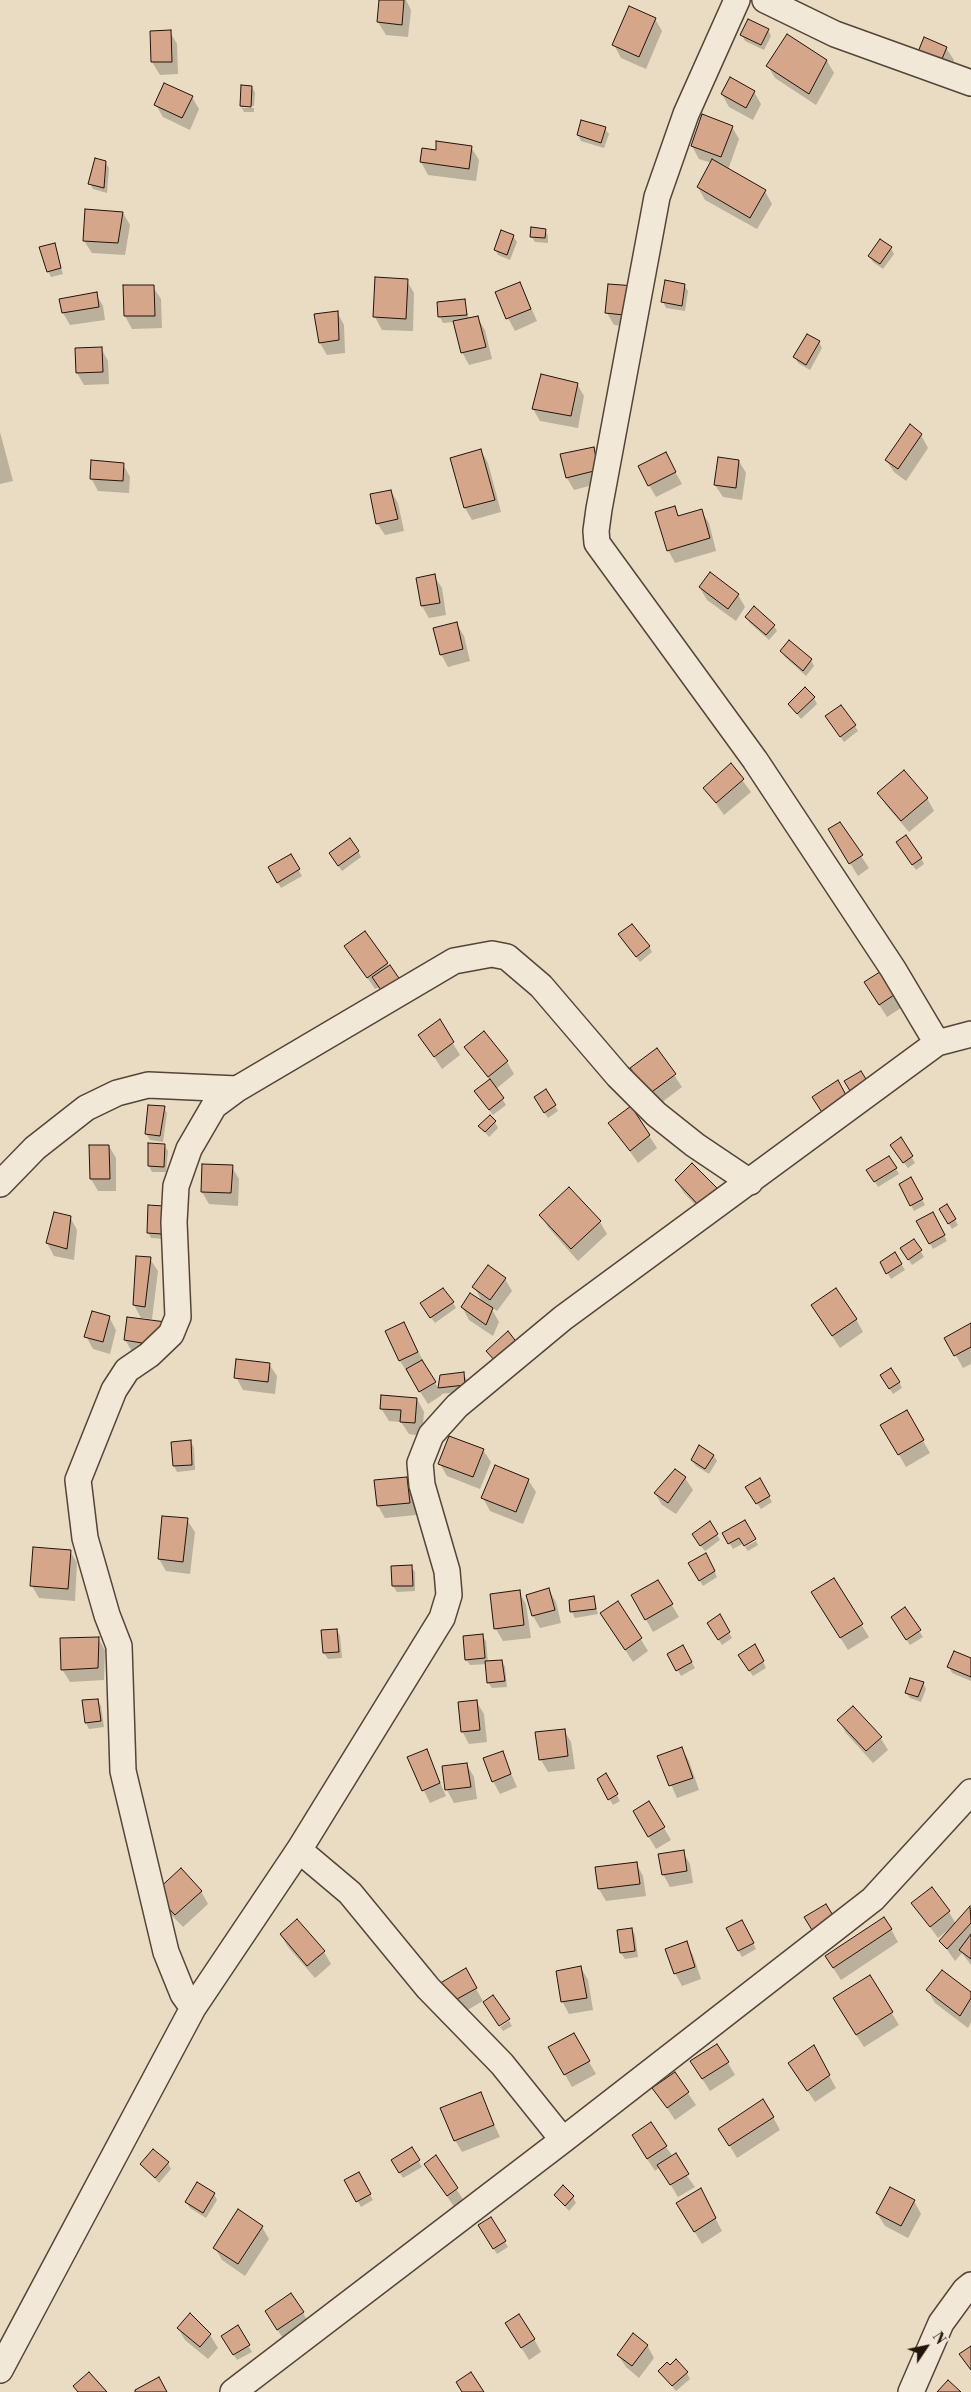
<!DOCTYPE html>
<style>
body{margin:0}
#map{position:relative;width:971px;height:2392px;overflow:hidden;background:#e9dcc2;font-family:"Libre Bodoni",serif}
canvas{display:block}
.north{position:absolute;left:901px;top:2322px;width:50px;height:50px;-webkit-text-stroke:4px #f1e8d7;paint-order:stroke;rotate:56deg;font-size:14px;font-weight:700;line-height:20px;text-align:center;color:#24130b}
.north::after{content:'';display:block;margin:auto;width:18px;height:22px;background:#24130b;clip-path:polygon(50% 0,100% 100%,50% 72%,0 100%)}
</style>
<div id="map">
<canvas width="971" height="2392"></canvas>
<div class="north">N</div>
</div>
<script>
const ctx = document.querySelector('canvas').getContext('2d');
ctx.lineJoin = 'round';
function paint(path, color) { ctx.fillStyle = color; ctx.fill(path, 'evenodd'); }
const shape = rows => new Path2D(rows.map(r => 'M' + r).join(''));
function stroke(path, color, width, dash) { ctx.strokeStyle = color; ctx.lineWidth = width; ctx.lineCap = dash ? 'butt' : 'round'; ctx.setLineDash(dash || []); ctx.stroke(path); }
const shadow = shape([
 [380,0,406,0,411,10,408,37,386,35,378,22],
 [655,19,662,31,646,69,621,58,614,45],
 [768,30,771,36,764,50,745,41,742,35],
 [152,32,170,32,177,44,178,74,160,75,152,62],
 [946,48,954,60,946,78,924,69],
 [827,61,834,73,816,105,775,78,768,66],
 [252,87,255,93,254,106,243,105,243,108,254,108,254,112,244,112,241,106],
 [754,92,761,104,753,120,729,107,722,94],
 [192,97,199,109,190,130,163,117,156,105],
 [732,127,739,139,728,170,765,191,772,204,757,229,705,200,698,187,712,163,699,159,692,146],
 [605,129,609,134,604,148,581,141,578,135],
 [471,147,479,160,476,181,428,175,421,162,437,152],
 [105,162,109,168,107,193,93,189,90,183],
 [123,213,130,225,125,255,92,253,84,241],
 [545,230,548,236,548,243,535,242,531,236],
 [513,236,517,242,510,260,498,255,495,249],
 [54,244,63,274,51,277,48,271],
 [891,248,894,254,883,269,873,262,869,256],
 [377,279,407,281,414,293,413,331,382,330,375,317],
 [520,283,537,321,515,331,508,318],
 [609,285,640,328,614,325,607,313],
 [684,285,688,291,685,311,666,308,663,302],
 [125,287,153,287,161,299,162,328,132,329,125,316],
 [96,294,103,306,105,320,70,325,63,313,61,300],
 [464,301,469,319,477,317,485,330,492,359,469,365,462,352,454,322,443,323,440,317],
 [337,312,344,325,345,353,327,355,320,343],
 [819,342,822,348,810,370,798,363,795,357],
 [101,348,108,361,109,384,84,385,77,373],
 [577,384,584,396,578,428,540,421,533,409],
 [0,432,13,481,0,484],
 [921,435,928,448,906,481,894,472,886,460],
 [593,448,600,460,604,482,574,490,567,478],
 [481,451,488,463,501,512,472,520,465,508],
 [739,461,746,473,742,500,723,497,715,485],
 [123,464,130,477,129,493,98,491,91,478],
 [672,466,682,484,656,497,649,485],
 [391,491,398,503,404,531,385,535,377,523],
 [674,508,679,517,701,511,709,523,716,551,675,563,668,550],
 [434,576,442,588,446,615,429,618,422,606],
 [700,588,738,595,745,607,736,621,707,600],
 [746,617,774,626,777,631,769,640,750,623],
 [456,623,464,636,470,661,448,667,441,654],
 [781,651,811,660,814,666,806,676,785,657],
 [814,698,817,704,801,719,789,704],
 [830,722,855,726,858,731,844,742],
 [731,765,751,792,724,815,705,788],
 [879,793,927,798,934,811,909,832,886,805],
 [839,823,869,868,858,876,837,842],
 [901,848,921,858,924,864,916,870],
 [358,851,361,857,342,871,334,860],
 [290,855,302,876,281,888,269,868],
 [623,941,649,946,652,952,640,962],
 [346,946,387,963,411,1000,395,1011,379,987,375,989],
 [883,972,904,1006,887,1017,873,995],
 [439,1021,460,1055,442,1069,420,1035],
 [466,1047,507,1062,514,1074,496,1089,506,1105,493,1115,479,1097,490,1081],
 [657,1050,682,1087,657,1106,631,1069],
 [546,1091,558,1111,548,1118,536,1098],
 [150,1106,164,1108,167,1113,163,1142,150,1140,146,1134],
 [631,1108,657,1148,638,1163,610,1123],
 [495,1122,498,1128,489,1137,480,1126],
 [901,1138,915,1163,908,1168,895,1151],
 [164,1145,168,1151,166,1172,152,1172,149,1166],
 [109,1146,116,1158,116,1191,98,1191,91,1179],
 [232,1167,239,1179,238,1206,209,1204,202,1192],
 [896,1169,899,1174,878,1187,868,1170],
 [911,1179,925,1205,914,1211,911,1205],
 [676,1180,726,1205,710,1220,684,1193],
 [946,1205,958,1225,952,1229,940,1209],
 [163,1207,165,1239,151,1238,148,1232],
 [932,1214,947,1241,933,1249,918,1222],
 [541,1215,600,1222,607,1234,578,1261,548,1227],
 [70,1217,77,1230,74,1260,54,1256,47,1243],
 [914,1240,924,1257,912,1265,905,1254],
 [895,1254,905,1270,891,1279,881,1263],
 [150,1259,158,1271,152,1319,141,1318,134,1305],
 [505,1279,512,1291,497,1311,490,1306,499,1322,493,1336,469,1320,462,1307,483,1303,474,1287],
 [453,1303,456,1308,435,1323,425,1309],
 [812,1306,856,1319,863,1332,840,1348],
 [109,1317,116,1330,110,1354,93,1349,86,1336],
 [403,1323,439,1390,441,1376,463,1374,467,1380,468,1391,441,1394,442,1395,428,1404,400,1361,386,1331],
 [971,1325,971,1364,963,1368,946,1338],
 [173,1336,133,1353,125,1340],
 [269,1364,277,1376,275,1394,243,1390,236,1377],
 [885,1381,899,1382,902,1388,893,1394],
 [417,1399,424,1412,422,1436,409,1434,401,1422,389,1421,381,1408],
 [906,1411,930,1453,906,1467,882,1425],
 [191,1442,194,1448,195,1470,177,1472,174,1466],
 [483,1450,491,1462,480,1489,447,1476,440,1464],
 [714,1456,717,1461,709,1474,696,1466,692,1460],
 [406,1478,414,1491,416,1515,385,1518,378,1506],
 [685,1478,693,1490,676,1514,662,1505,655,1493],
 [528,1480,536,1492,523,1524,490,1511,483,1498],
 [760,1480,772,1502,761,1509,750,1493],
 [187,1520,195,1532,190,1574,166,1571,159,1559],
 [744,1522,744,1543,733,1549,724,1534],
 [710,1523,720,1540,705,1551,696,1540],
 [756,1541,758,1545,748,1551,745,1547],
 [70,1551,77,1563,75,1601,39,1598,32,1586],
 [709,1560,717,1577,703,1586,690,1563],
 [393,1567,411,1567,415,1572,415,1591,397,1592,393,1586],
 [833,1579,869,1637,848,1650,820,1605],
 [658,1582,679,1617,653,1632,633,1596],
 [549,1590,556,1602,561,1623,540,1628,533,1616],
 [519,1592,526,1604,531,1638,503,1641,496,1629],
 [593,1597,598,1614,575,1618,572,1612],
 [618,1602,648,1651,633,1662,609,1625],
 [905,1609,923,1637,910,1645,896,1623],
 [719,1616,732,1638,722,1645,712,1629],
 [337,1630,340,1636,342,1658,328,1659,324,1653,323,1631],
 [482,1636,486,1641,488,1663,502,1661,505,1667,507,1687,492,1688,488,1682,487,1664,470,1665,466,1659],
 [98,1638,105,1650,104,1680,70,1682,62,1669],
 [683,1647,695,1668,681,1676,669,1655],
 [758,1651,766,1668,753,1676,743,1661],
 [971,1660,971,1681,952,1673,949,1667],
 [923,1683,926,1689,921,1702,910,1698,906,1693],
 [98,1700,101,1706,104,1727,89,1729,86,1723],
 [476,1701,484,1714,487,1742,469,1744,462,1731],
 [839,1720,880,1737,888,1750,873,1763,846,1733],
 [564,1730,571,1742,575,1769,548,1772,541,1760,537,1733],
 [682,1749,689,1761,699,1790,677,1798,659,1757],
 [426,1750,446,1796,430,1803,408,1758],
 [502,1753,517,1787,500,1794,493,1781],
 [467,1765,474,1777,477,1799,454,1803,447,1790,444,1767],
 [606,1775,620,1801,613,1805,598,1779],
 [649,1803,671,1840,656,1849,634,1812],
 [683,1852,690,1864,693,1883,670,1887,663,1874],
 [636,1863,643,1876,646,1896,606,1901,599,1889],
 [201,1891,208,1904,183,1927,163,1906],
 [913,1903,949,1912,956,1924,971,1908,971,1965,962,1953,955,1961,941,1941,951,1928,938,1938],
 [745,1927,756,1949,742,1957,727,1929],
 [632,1929,635,1935,638,1957,625,1959,621,1953,618,1931],
 [891,1929,898,1942,841,1980,826,1957],
 [281,1935,324,1952,331,1964,315,1978,288,1947],
 [686,1943,693,1955,701,1979,682,1986,675,1973],
 [581,1968,588,1980,593,2010,569,2014,562,2001],
 [465,1970,483,2001,457,2016,439,1985],
 [870,1977,899,2025,864,2047,841,2011],
 [928,1991,971,1993,971,2022,968,2028,935,2003],
 [509,2021,512,2026,503,2031,500,2027],
 [573,2035,596,2074,572,2087,550,2048],
 [813,2047,836,2088,815,2102,790,2064],
 [728,2063,735,2075,710,2091,699,2074],
 [675,2074,696,2105,675,2120,654,2088],
 [480,2093,500,2137,462,2152,455,2140],
 [773,2117,780,2130,737,2158,727,2141],
 [666,2147,695,2187,678,2197,660,2167,655,2171,640,2148],
 [411,2149,422,2167,403,2178,392,2161],
 [436,2157,464,2201,455,2208,433,2176],
 [168,2163,171,2169,159,2183,142,2164],
 [358,2174,373,2200,361,2207,346,2181],
 [214,2194,217,2200,206,2218,190,2208,186,2202],
 [555,2195,573,2197,576,2203,569,2211],
 [914,2201,921,2214,908,2238,885,2226,877,2213],
 [707,2202,722,2231,702,2244,685,2216],
 [490,2219,508,2247,497,2254,479,2226],
 [262,2227,269,2239,245,2276,222,2260,215,2248],
 [303,2313,310,2325,285,2341,273,2324],
 [190,2315,210,2335,218,2348,208,2359,185,2340,178,2328],
 [237,2327,252,2352,237,2360,222,2336],
 [514,2336,534,2339,541,2352,529,2360],
 [647,2345,654,2358,639,2378,626,2367,618,2355],
 [669,2367,687,2373,690,2379,676,2391,660,2371]
]);
const building = shape([
 [379,0,404,0,402,25,377,22,379,0],
 [629,6,656,18,639,57,612,45,629,6],
 [748,19,769,29,761,45,740,35,748,19],
 [171,30,172,62,151,62,150,31,171,30],
 [787,34,827,60,809,94,766,66,787,34],
 [924,37,947,47,939,66,916,57,924,37],
 [730,77,755,91,746,108,721,94,730,77],
 [164,83,193,96,182,118,154,105,164,83],
 [241,85,252,86,251,107,240,106,241,85],
 [702,114,733,126,721,157,691,146,702,114],
 [581,120,606,127,601,143,577,135,581,120],
 [436,141,472,146,469,169,420,162,422,148,436,150,436,141],
 [95,158,106,161,104,188,88,184,95,158],
 [712,159,766,190,750,218,697,187,712,159],
 [85,209,123,212,118,243,83,241,85,209],
 [531,227,546,229,545,238,530,237,531,227],
 [501,230,514,235,507,255,494,250,501,230],
 [880,239,892,247,880,264,868,256,880,239],
 [55,243,61,268,47,272,39,247,55,243],
 [375,277,408,279,406,319,373,317,375,277],
 [665,280,685,284,682,306,661,302,665,280],
 [520,282,531,309,506,319,495,292,520,282],
 [608,284,636,286,634,316,605,313,608,284],
 [123,285,154,285,155,316,124,316,123,285],
 [97,292,99,307,62,313,59,299,97,292],
 [465,299,467,315,438,317,437,302,465,299],
 [338,311,339,340,319,343,314,314,338,311],
 [478,316,486,347,461,353,453,321,478,316],
 [807,334,820,341,806,365,793,357,807,334],
 [102,347,103,372,76,373,75,348,102,347],
 [541,374,578,383,571,416,532,409,541,374],
 [910,424,922,434,898,469,885,460,910,424],
 [594,447,598,470,566,478,560,454,594,447],
 [481,449,495,500,464,508,450,458,481,449],
 [666,452,676,472,648,486,638,466,666,452],
 [718,457,739,460,736,488,714,485,718,457],
 [91,460,124,463,123,481,90,479,91,460],
 [391,490,398,519,376,524,370,494,391,490],
 [675,506,678,516,702,509,710,538,667,551,655,512,675,506],
 [710,572,739,594,728,609,699,587,710,572],
 [435,574,440,603,421,606,416,578,435,574],
 [754,606,775,625,766,635,745,617,754,606],
 [457,622,463,649,440,655,433,628,457,622],
 [789,640,812,659,803,671,780,651,789,640],
 [805,687,815,697,797,714,788,704,805,687],
 [841,705,856,725,840,737,825,716,841,705],
 [731,763,744,779,716,803,703,788,731,763],
 [904,770,928,798,901,821,877,793,904,770],
 [840,822,863,855,849,864,828,829,840,822],
 [906,835,922,858,912,865,896,842,906,835],
 [350,838,359,851,338,866,329,853,350,838],
 [291,854,300,869,277,883,268,867,291,854],
 [632,924,650,946,636,957,618,934,632,924],
 [365,931,388,963,367,978,344,946,365,931],
 [390,965,405,987,387,999,372,977,390,965],
 [883,970,897,993,879,1005,864,982,883,970],
 [440,1019,454,1042,434,1057,418,1035,440,1019],
 [484,1031,508,1061,488,1077,464,1047,484,1031],
 [657,1048,676,1074,649,1094,630,1068,657,1048],
 [861,1071,869,1084,852,1094,844,1081,861,1071],
 [490,1079,504,1098,489,1110,474,1091,490,1079],
 [838,1080,847,1097,823,1114,812,1097,838,1080],
 [546,1089,556,1105,544,1113,534,1097,546,1089],
 [148,1105,165,1106,160,1136,145,1134,148,1105],
 [631,1106,650,1135,630,1151,608,1123,631,1106],
 [490,1115,496,1121,485,1132,478,1126,490,1115],
 [901,1137,913,1156,903,1163,890,1145,901,1137],
 [148,1143,165,1144,164,1167,148,1166,148,1143],
 [89,1145,109,1145,110,1179,90,1179,89,1145],
 [889,1156,897,1168,874,1182,866,1170,889,1156],
 [692,1163,720,1191,702,1209,675,1180,692,1163],
 [202,1164,233,1165,231,1193,201,1192,202,1164],
 [911,1177,923,1199,910,1206,899,1184,911,1177],
 [569,1187,601,1221,571,1249,539,1215,569,1187],
 [947,1204,956,1219,948,1224,939,1209,947,1204],
 [148,1205,164,1206,162,1234,147,1233,148,1205],
 [54,1212,71,1216,67,1249,46,1243,54,1212],
 [933,1212,945,1235,929,1244,916,1221,933,1212],
 [914,1239,922,1250,908,1260,900,1248,914,1239],
 [895,1252,902,1264,886,1274,880,1262,895,1252],
 [136,1256,151,1257,145,1307,133,1305,136,1256],
 [488,1265,506,1278,490,1300,472,1287,488,1265],
 [443,1288,454,1302,430,1318,420,1303,443,1288],
 [836,1288,857,1319,832,1336,811,1305,836,1288],
 [470,1293,493,1308,486,1325,461,1307,470,1293],
 [92,1311,110,1316,103,1342,84,1337,92,1311],
 [127,1317,166,1322,154,1345,124,1340,127,1317],
 [404,1322,418,1352,399,1361,385,1331,404,1322],
 [971,1323,971,1347,954,1356,944,1338,971,1323],
 [508,1331,518,1344,497,1363,486,1351,508,1331],
 [236,1359,270,1363,268,1382,234,1378,236,1359],
 [422,1360,436,1382,419,1392,406,1369,422,1360],
 [891,1368,900,1382,889,1389,880,1375,891,1368],
 [464,1372,465,1385,438,1388,440,1375,464,1372],
 [381,1395,417,1398,415,1423,400,1422,401,1410,380,1409,381,1395],
 [907,1410,924,1440,898,1455,880,1425,907,1410],
 [449,1436,484,1449,473,1477,438,1464,449,1436],
 [191,1440,192,1465,173,1466,171,1442,191,1440],
 [699,1445,714,1455,705,1469,691,1460,699,1445],
 [495,1465,529,1479,516,1512,481,1498,495,1465],
 [675,1469,686,1477,668,1503,654,1493,675,1469],
 [407,1477,410,1503,377,1506,374,1480,407,1477],
 [760,1478,770,1496,756,1504,745,1487,760,1478],
 [162,1516,188,1518,183,1562,158,1559,162,1516],
 [745,1520,756,1539,744,1546,739,1538,728,1544,722,1533,745,1520],
 [710,1521,718,1534,700,1546,692,1534,710,1521],
 [33,1547,71,1550,68,1589,30,1586,33,1547],
 [706,1553,715,1571,699,1581,688,1563,706,1553],
 [412,1565,413,1586,392,1586,391,1566,412,1565],
 [834,1578,863,1624,840,1638,811,1592,834,1578],
 [658,1580,673,1604,645,1620,631,1595,658,1580],
 [549,1588,555,1610,532,1616,526,1595,549,1588],
 [520,1590,524,1625,494,1629,490,1594,520,1590],
 [594,1596,596,1609,570,1612,569,1600,594,1596],
 [618,1601,642,1638,625,1650,600,1613,618,1601],
 [905,1607,921,1630,906,1640,891,1617,905,1607],
 [720,1614,730,1632,718,1640,707,1623,720,1614],
 [337,1629,339,1652,323,1653,321,1630,337,1629],
 [483,1634,485,1658,465,1660,463,1636,483,1634],
 [99,1637,98,1668,61,1670,60,1638,99,1637],
 [755,1644,764,1661,749,1671,738,1655,755,1644],
 [683,1645,692,1662,676,1671,667,1654,683,1645],
 [954,1651,971,1658,971,1677,947,1667,954,1651],
 [502,1660,505,1681,487,1683,485,1661,502,1660],
 [910,1678,924,1682,918,1697,905,1693,910,1678],
 [98,1699,101,1721,85,1723,82,1700,98,1699],
 [477,1700,480,1730,461,1732,458,1702,477,1700],
 [853,1706,882,1737,866,1751,837,1720,853,1706],
 [565,1729,568,1756,539,1760,535,1732,565,1729],
 [682,1747,693,1778,669,1786,657,1756,682,1747],
 [427,1749,440,1783,422,1791,407,1757,427,1749],
 [503,1751,511,1774,492,1782,483,1758,503,1751],
 [467,1763,471,1787,445,1790,442,1766,467,1763],
 [606,1773,618,1794,608,1800,597,1779,606,1773],
 [649,1801,665,1827,648,1837,633,1811,649,1801],
 [684,1850,687,1871,662,1875,658,1854,684,1850],
 [637,1862,640,1884,598,1889,595,1867,637,1862],
 [181,1868,202,1891,175,1915,154,1893,181,1868],
 [932,1887,950,1911,930,1927,911,1903,932,1887],
 [826,1904,834,1917,812,1930,804,1917,826,1904],
 [970,1906,971,1923,947,1949,939,1941,970,1906],
 [884,1917,892,1929,833,1968,825,1956,884,1917],
 [297,1919,325,1951,307,1966,280,1934,297,1919],
 [742,1920,754,1943,738,1951,726,1928,742,1920],
 [632,1928,635,1951,620,1953,617,1930,632,1928],
 [971,1934,971,1959,959,1950,971,1934],
 [687,1941,695,1967,674,1974,665,1949,687,1941],
 [581,1966,587,1998,561,2002,556,1971,581,1966],
 [466,1968,477,1988,448,2004,437,1985,466,1968],
 [942,1970,971,1992,971,1998,960,2016,926,1990,942,1970],
 [870,1975,893,2012,856,2035,833,1998,870,1975],
 [493,1995,510,2019,499,2026,483,2002,493,1995],
 [574,2033,590,2061,564,2075,548,2047,574,2033],
 [717,2044,729,2062,702,2079,690,2061,717,2044],
 [814,2045,830,2075,807,2091,788,2063,814,2045],
 [675,2072,689,2092,667,2108,652,2088,675,2072],
 [481,2092,494,2125,454,2141,440,2108,481,2092],
 [763,2099,774,2117,729,2146,718,2129,763,2099],
 [651,2122,667,2146,647,2159,632,2135,651,2122],
 [412,2147,420,2160,399,2173,391,2160,412,2147],
 [153,2149,169,2162,155,2178,140,2164,153,2149],
 [676,2153,689,2174,670,2185,657,2165,676,2153],
 [436,2155,458,2188,447,2196,424,2164,436,2155],
 [359,2172,371,2194,356,2202,344,2180,359,2172],
 [197,2182,215,2193,203,2213,185,2202,197,2182],
 [563,2185,574,2196,565,2206,554,2195,563,2185],
 [890,2187,915,2200,901,2226,876,2213,890,2187],
 [701,2188,716,2218,694,2232,676,2203,701,2188],
 [238,2209,263,2226,238,2264,213,2248,238,2209],
 [491,2217,506,2241,493,2249,478,2225,491,2217],
 [291,2293,304,2312,277,2330,265,2311,291,2293],
 [190,2313,211,2334,200,2347,177,2328,190,2313],
 [519,2314,535,2339,521,2348,505,2323,519,2314],
 [238,2325,250,2345,233,2355,221,2336,238,2325],
 [633,2333,648,2345,632,2366,617,2355,633,2333],
 [971,2346,971,2370,959,2354,971,2346],
 [676,2359,688,2372,672,2386,658,2371,667,2362,670,2365,676,2359],
 [89,2372,107,2392,78,2392,73,2386,89,2372],
 [471,2372,484,2392,462,2392,456,2382,471,2372],
 [159,2377,167,2392,135,2392,135,2390,159,2377],
 [948,2380,961,2392,937,2392,948,2380]
]);
const street = shape([
 [737,0,686,114,657,197,599,509,596,531,597,543,755,760,893,969,937,1043],
 [765,0,835,34,971,83],
 [0,1184,35,1148,86,1108,117,1093,148,1085,237,1089],
 [299,1850,350,1893,428,1988,502,2064,563,2140],
 [193,2008,183,1994,166,1952,123,1771,119,1646,107,1615,85,1538,78,1480,114,1390,127,1370,149,1355,171,1334,178,1317,174,1222,176,1186,189,1149,214,1106,237,1089,454,961,492,954,507,957,541,986,618,1076,656,1114,695,1145,750,1182],
 [0,2370,193,2008,299,1850,442,1618,449,1595,447,1571,422,1485,420,1463,431,1435,457,1406,563,1318,937,1043,971,1034],
 [233,2392,563,2140,873,1899,971,1792],
 [911,2392,941,2323,965,2290,971,2285]
]);
paint(shadow, '#0003');
paint(building, '#d6a68b');
stroke(building, '#24130b', 1);
stroke(street, '#554539', 28);
stroke(street, '#f1e8d7', 25);
</script>
